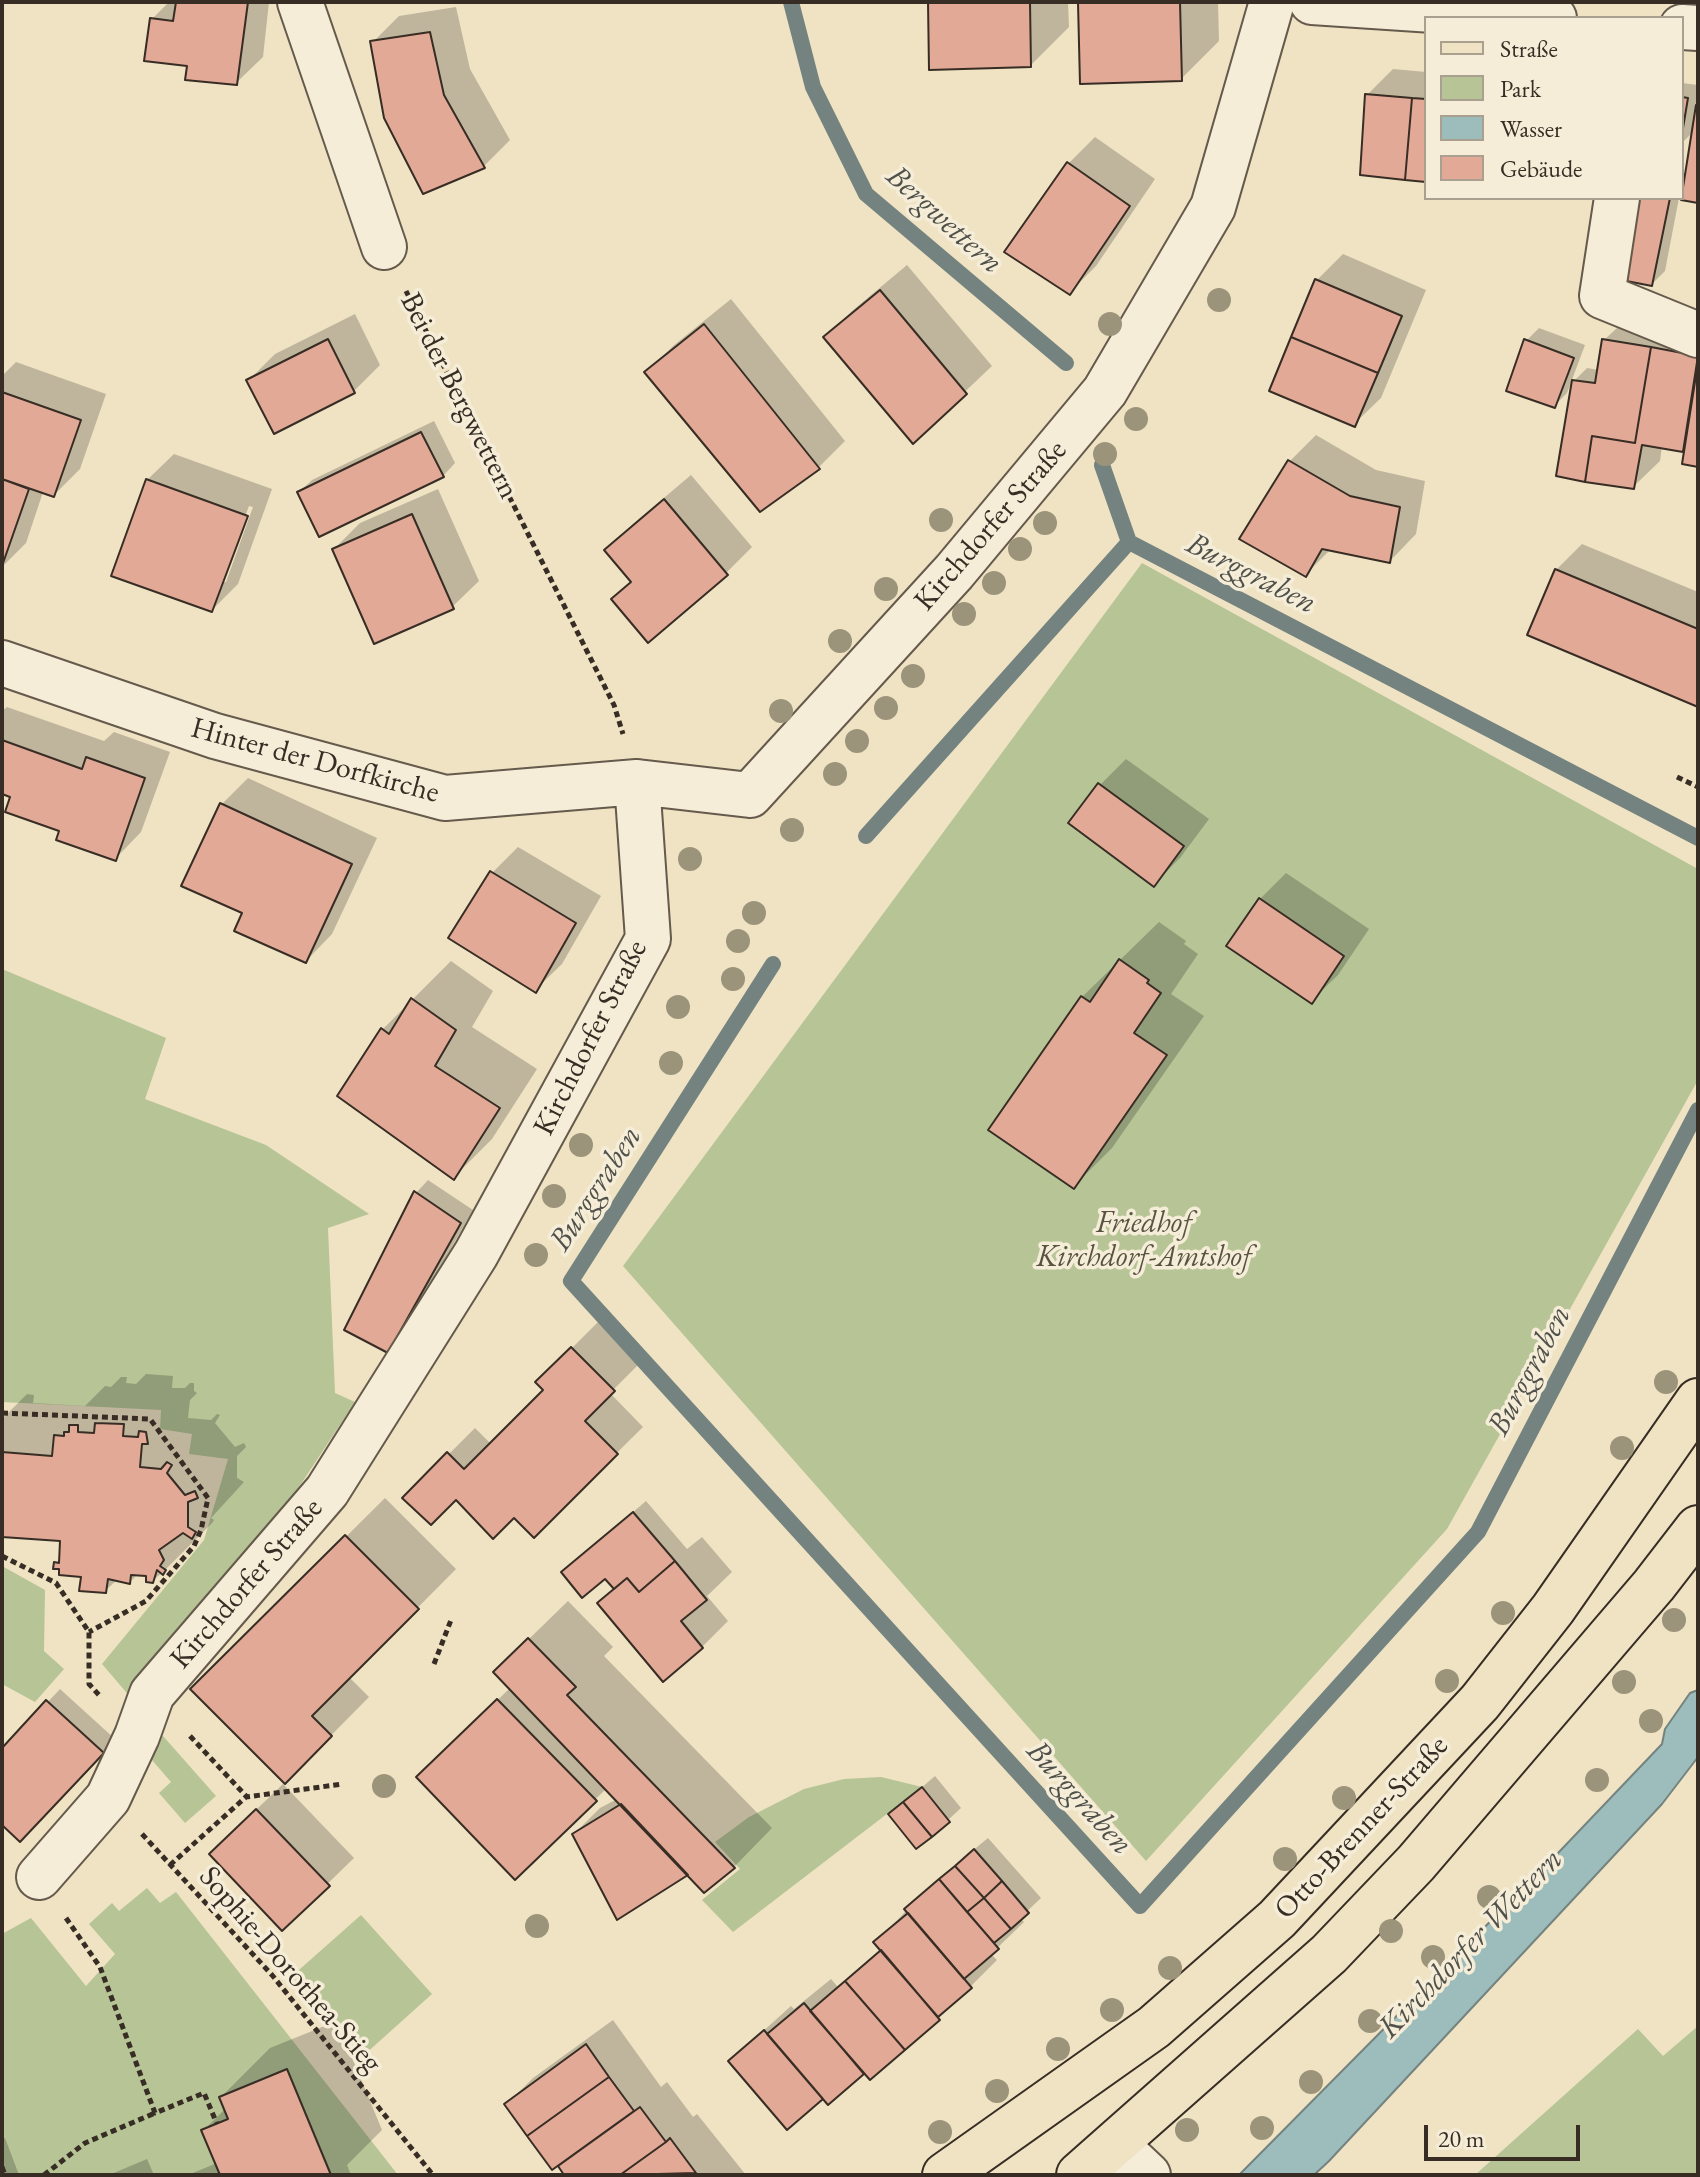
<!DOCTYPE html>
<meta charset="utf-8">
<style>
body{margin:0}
#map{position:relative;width:1700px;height:2177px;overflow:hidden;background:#efe3c3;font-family:"EB Garamond",serif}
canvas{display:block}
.frame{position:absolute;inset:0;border:4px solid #372d24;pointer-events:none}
.legend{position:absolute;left:1424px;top:16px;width:260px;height:184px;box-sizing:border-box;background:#f5edd8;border:2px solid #a9a090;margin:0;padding:10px 14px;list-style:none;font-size:24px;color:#372d24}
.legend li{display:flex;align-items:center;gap:16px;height:40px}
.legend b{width:40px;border:2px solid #a9a090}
.scale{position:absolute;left:1424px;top:2125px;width:156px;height:36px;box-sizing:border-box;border:4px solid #372d24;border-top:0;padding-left:10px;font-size:24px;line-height:28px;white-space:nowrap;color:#372d24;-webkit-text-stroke:6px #f5edd8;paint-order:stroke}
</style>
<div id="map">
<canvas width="1700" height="2177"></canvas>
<div class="frame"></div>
<ul class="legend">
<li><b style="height:10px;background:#efe3c3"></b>Straße</li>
<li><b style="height:22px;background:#b6c496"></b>Park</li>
<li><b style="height:22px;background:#9cbdbc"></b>Wasser</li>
<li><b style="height:22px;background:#e2a996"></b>Gebäude</li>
</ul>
<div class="scale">20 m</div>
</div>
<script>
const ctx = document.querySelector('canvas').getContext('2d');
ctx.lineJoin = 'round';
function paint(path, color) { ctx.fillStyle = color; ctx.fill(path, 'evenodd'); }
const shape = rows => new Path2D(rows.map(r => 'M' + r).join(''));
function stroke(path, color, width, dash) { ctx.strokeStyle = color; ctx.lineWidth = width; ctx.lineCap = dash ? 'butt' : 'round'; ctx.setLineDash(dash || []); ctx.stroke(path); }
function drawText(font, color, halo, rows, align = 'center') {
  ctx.font = font + ' "EB Garamond",serif'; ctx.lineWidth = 7; ctx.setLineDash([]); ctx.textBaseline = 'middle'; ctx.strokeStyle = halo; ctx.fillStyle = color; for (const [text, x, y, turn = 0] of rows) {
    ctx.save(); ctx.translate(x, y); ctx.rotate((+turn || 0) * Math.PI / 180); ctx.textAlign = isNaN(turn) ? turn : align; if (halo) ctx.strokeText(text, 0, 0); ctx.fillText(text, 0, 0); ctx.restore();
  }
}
const green = shape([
 [1142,563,1698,869,1698,1080,1447,1529,1146,1861,623,1266],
 [2,969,166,1038,145,1099,266,1145,369,1214,328,1228,335,1393,355,1402,293,1496,235,1575,132,1699,102,1664,204,1540,228,1459,189,1454,192,1434,160,1429,161,1410,2,1402],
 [2,1566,45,1590,44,1651,64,1669,35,1702,2,1684],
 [163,1736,216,1796,185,1823,159,1793,171,1782,145,1752],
 [881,1777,922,1787,733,1932,702,1900,740,1869,715,1842,749,1817,804,1789,844,1779],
 [147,1888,160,1903,176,1892,398,2175,2,2175,2,1934,31,1918,86,1986,115,1954,89,1924,112,1903,119,1911],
 [361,1915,432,1994,363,2056,291,1977],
 [1698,2026,1698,2175,1475,2175,1638,2029,1663,2056]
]);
const water = shape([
 [1698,1690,1698,1757,1662,1804,1329,2161,1314,2175,1239,2175,1559,1852,1662,1744,1665,1729,1690,1693,1698,1690]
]);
const shadow = shape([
 [169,2,269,2,263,57,236,83,189,64,152,19],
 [930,2,1068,2,1069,27,1031,65],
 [1081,2,1218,2,1219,41,1181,79,1080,4],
 [456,7,470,69,510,140,484,166,373,42,399,16],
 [1393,69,1426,72,1426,180,1367,95],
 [1682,83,1698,85,1698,201,1682,198,1682,184,1685,185,1694,131,1682,143],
 [1095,137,1155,179,1096,266,1070,292,1007,252,1069,163],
 [1629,198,1679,198,1665,271,1652,284],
 [1343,254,1426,290,1381,398,1354,424,1317,280],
 [907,265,992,366,913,441,826,337,852,311],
 [731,299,845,441,819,467,760,509,647,372,673,346],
 [355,314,380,365,354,391,275,431,249,380,275,354],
 [1698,326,1698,465,1685,450,1662,446,1660,461,1633,487,1574,381,1587,368,1599,370,1604,340,1617,328,1666,336],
 [1539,328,1585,345,1567,393,1554,406,1526,341],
 [16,362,106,394,80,469,54,495,43,492,26,543,2,567,2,376],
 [434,421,455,463,443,476,299,492,312,480],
 [1316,435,1376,470,1425,481,1416,534,1390,561,1331,549,1306,574,1242,538,1290,461],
 [174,454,272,489,238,584,212,610,147,480],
 [249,506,253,507,226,582,221,582],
 [691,475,752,547,726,573,613,599,633,580,607,550,633,524],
 [438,489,479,581,452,607,334,549,360,523],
 [1582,544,1698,592,1698,705,1556,570],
 [7,707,104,741,114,732,170,752,141,832,115,859,62,830,13,796,2,792,2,711],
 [1126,759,1209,819,1180,858,1154,884,1100,785],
 [248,778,377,838,332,934,306,961,245,912,183,885,222,804],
 [518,847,601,896,562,964,535,990,492,873],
 [1286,873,1369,929,1338,975,1311,1001,1260,899],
 [1159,922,1186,941,1184,944,1198,954,1171,994,1204,1016,1112,1148,1074,1186,1082,997],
 [451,961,493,991,472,1027,537,1069,492,1139,454,1177,382,1030],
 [428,1180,473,1210,400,1338,387,1350,416,1193],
 [598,1322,639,1364,610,1393,643,1427,534,1535,514,1515,456,1497,405,1498,475,1428,491,1444,546,1390,538,1382],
 [146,1374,173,1376,172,1388,185,1388,190,1383,194,1383,194,1391,197,1393,190,1400,188,1418,211,1420,217,1414,220,1415,215,1423,235,1447,244,1443,246,1447,237,1456,237,1478,244,1482,211,1518,214,1520,212,1523,163,1572,152,1581,148,1574,138,1574,130,1582,118,1579,105,1591,84,1575,56,1563,61,1557,63,1539,2,1535,2,1419,27,1394,34,1395,33,1403,85,1406,105,1386,111,1387,121,1377,127,1377,126,1383,136,1384],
 [385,1498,456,1569,349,1677,369,1697,285,1782,193,1689],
 [646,1501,687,1549,702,1537,732,1572,707,1596,728,1621,702,1647,616,1587,605,1576,563,1572],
 [568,1601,613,1647,604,1656,772,1828,734,1867,688,1873,574,1834,600,1808,617,1799,607,1788,516,1877,444,1752,510,1688,495,1672],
 [60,1689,115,1739,32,1827,2,1823,2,1751],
 [935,1776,961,1808,948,1820,891,1814],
 [283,1784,354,1858,282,1928,237,1828],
 [988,1838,1041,1898,1020,1918,1024,1922,991,1954,997,1960,939,2018,870,2077,865,2071,828,2102,823,2096,730,2061,791,2006,794,2009,831,1979,838,1987,882,1948,876,1942,933,1883],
 [613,2020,661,2087,667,2082,693,2117,697,2114,746,2175,566,2175,507,2104,533,2078],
 [337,2021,382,2130,347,2165,351,2175,188,2175,217,2163,204,2130,226,2108,221,2097,270,2048],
 [5,2138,19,2175,2,2175,2,2139],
 [147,2159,154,2175,109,2175]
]);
const stream = shape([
 [791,2,813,87,866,194,1066,363],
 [1102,465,1129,542],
 [1129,542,1698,838],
 [866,836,1129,542],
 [773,964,571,1281,1140,1906,1478,1532,1698,1110]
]);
const building = shape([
 [176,2,248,2,237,85,185,80,187,66,144,61,150,18,173,21,176,2],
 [928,2,1030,2,1031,67,929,70,928,2],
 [1103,2,1180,2,1182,81,1080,84,1078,3,1103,2],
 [430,32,444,95,485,168,423,194,384,118,370,41,430,32],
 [1365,94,1412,98,1405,180,1360,175,1365,94],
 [1682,97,1688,98,1682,134,1682,97],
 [1412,98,1426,99,1426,182,1405,180,1412,98],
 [1696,105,1698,105,1698,203,1681,200,1696,105],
 [1067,162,1130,206,1070,295,1004,252,1067,162],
 [1627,198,1670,198,1652,286,1611,278,1627,198],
 [1315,279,1402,316,1378,373,1291,337,1315,279],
 [880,290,967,394,913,444,823,337,880,290],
 [704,324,820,469,760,512,644,372,704,324],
 [1291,337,1378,373,1355,427,1269,391,1291,337],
 [328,339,355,393,274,434,246,380,328,339],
 [1524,339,1574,358,1555,408,1506,391,1524,339],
 [1602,339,1651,347,1635,443,1592,436,1585,482,1556,476,1572,380,1595,383,1602,339],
 [1651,347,1698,356,1683,452,1642,445,1634,489,1585,482,1592,436,1635,443,1651,347],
 [1697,369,1698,369,1698,467,1682,464,1697,369],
 [2,392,81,420,54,497,2,479,2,392],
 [421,432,444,477,319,537,297,492,421,432],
 [1288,460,1350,496,1400,507,1390,563,1322,549,1306,577,1239,539,1288,460],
 [2,479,29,489,2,566,2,479],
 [146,479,248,516,212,612,111,576,146,479],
 [664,499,728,575,648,643,611,599,631,582,604,550,664,499],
 [412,514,454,609,374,644,332,549,412,514],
 [1555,569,1698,629,1698,707,1527,635,1555,569],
 [2,740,82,769,86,757,145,778,116,861,56,840,59,831,5,812,10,797,2,794,2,740],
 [1098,783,1184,846,1154,887,1068,823,1098,783],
 [220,803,352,864,306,963,234,931,242,913,181,886,220,803],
 [490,871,576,923,536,993,448,938,490,871],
 [1259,898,1344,956,1312,1004,1226,946,1259,898],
 [1119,959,1149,980,1147,983,1161,993,1134,1033,1167,1055,1074,1189,988,1130,1081,996,1090,1002,1119,959],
 [411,998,456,1030,435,1066,500,1108,454,1180,337,1096,381,1028,389,1034,411,998],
 [414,1191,461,1223,388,1353,344,1330,414,1191],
 [571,1347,615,1391,585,1421,618,1454,534,1538,514,1518,493,1539,456,1500,431,1525,402,1498,447,1452,464,1469,543,1390,535,1382,571,1347],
 [95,1423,124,1424,123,1436,138,1437,139,1431,146,1432,148,1444,142,1444,140,1467,161,1469,167,1462,172,1465,167,1473,185,1495,195,1491,198,1498,188,1502,188,1527,196,1532,192,1539,183,1533,159,1550,164,1560,160,1566,166,1570,163,1575,157,1570,153,1583,146,1582,146,1576,131,1575,130,1584,108,1579,106,1593,79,1591,81,1577,59,1575,59,1569,53,1569,54,1562,59,1563,60,1541,2,1537,2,1452,52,1456,54,1435,64,1436,64,1432,69,1432,69,1425,78,1425,78,1432,94,1433,95,1423],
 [633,1512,675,1561,639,1592,627,1578,614,1589,605,1579,582,1598,561,1572,633,1512],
 [345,1535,419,1609,312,1716,332,1736,285,1784,190,1689,345,1535],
 [675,1561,707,1600,681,1621,703,1648,663,1682,597,1603,627,1578,639,1592,675,1561],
 [528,1638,576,1687,567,1695,735,1868,704,1893,493,1672,528,1638],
 [497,1699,597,1801,515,1880,416,1777,497,1699],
 [46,1700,104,1753,20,1842,2,1825,2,1748,46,1700],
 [922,1787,950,1822,932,1837,903,1802,922,1787],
 [903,1802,932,1837,916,1849,888,1814,903,1802],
 [621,1804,688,1875,617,1920,572,1834,621,1804],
 [256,1809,330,1886,282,1931,209,1854,256,1809],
 [974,1849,1002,1881,984,1898,955,1866,974,1849],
 [955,1866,984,1898,967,1912,939,1879,955,1866],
 [939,1879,999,1949,964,1979,904,1909,939,1879],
 [1002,1881,1029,1913,1011,1929,984,1898,1002,1881],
 [984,1898,1011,1929,994,1943,967,1912,984,1898],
 [908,1913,972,1988,938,2017,873,1942,908,1913],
 [881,1950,940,2020,905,2050,845,1981,881,1950],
 [845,1981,905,2050,870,2080,810,2011,845,1981],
 [804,2003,864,2074,828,2105,767,2034,804,2003],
 [764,2030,823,2099,787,2130,728,2061,764,2030],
 [586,2044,609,2077,527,2136,504,2104,586,2044],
 [287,2069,331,2175,220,2175,201,2130,228,2119,219,2097,287,2069],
 [609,2077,634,2111,552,2170,527,2136,609,2077],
 [640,2107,666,2142,620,2175,564,2175,558,2166,640,2107],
 [670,2138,696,2173,620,2175,666,2142,670,2138]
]);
const path = shape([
 [406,291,614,705,623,734],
 [1677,777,1698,787],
 [2,1413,150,1419,208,1498,201,1530,194,1546,146,1601,89,1632],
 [2,1556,56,1583,89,1632,89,1684,99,1695],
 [434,1664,451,1620],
 [190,1736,246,1796],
 [142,1834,272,1975,433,2175],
 [170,1865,246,1797,343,1784],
 [66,1918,100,1967,155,2113,204,2093,217,2124],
 [2,2167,5,2175],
 [44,2175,85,2143,155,2113]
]);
const minor = shape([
 [300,2,384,247],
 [1312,2,1554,18],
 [1682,27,1698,28],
 [1617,198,1602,296,1698,335],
 [2,663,215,736,445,798,637,782,750,795,954,572,1105,391,1213,207,1272,2],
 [39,1877,108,1798,137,1736,152,1694,327,1491,476,1254,648,939,637,782],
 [1115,2144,1148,2175]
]);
const major = shape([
 [945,2175,1154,2027,1277,1919,1480,1702,1553,1609,1698,1401],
 [1079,2175,1329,1954,1416,1863,1654,1585,1698,1528]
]);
const trees = [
 [1219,300],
 [1110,324],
 [1136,419],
 [1105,454],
 [941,520],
 [1045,523],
 [1020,549],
 [994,583],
 [886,589],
 [964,614],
 [840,641],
 [913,676],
 [886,708],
 [781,711],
 [857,741],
 [835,774],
 [792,830],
 [690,859],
 [754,913],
 [738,941],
 [733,979],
 [678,1007],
 [671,1063],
 [581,1145],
 [554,1196],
 [536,1255],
 [1666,1382],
 [1622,1448],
 [1503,1613],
 [1674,1620],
 [1447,1681],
 [1624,1682],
 [1651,1721],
 [1597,1780],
 [384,1786],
 [1344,1798],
 [1285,1859],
 [1489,1897],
 [537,1926],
 [1391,1931],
 [1433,1957],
 [1170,1968],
 [1112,2010],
 [1370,2021],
 [1058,2049],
 [1311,2082],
 [997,2091],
 [1262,2128],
 [1187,2130],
 [940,2132]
];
const streetNames = [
 ["Bei der Bergwettern",459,396,63],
 ["Kirchdorfer Straße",991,526,-49],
 ["Hinter der Dorfkirche",315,761,15],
 ["Kirchdorfer Straße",591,1038,-63],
 ["Kirchdorfer Straße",247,1584,-49],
 ["Otto-Brenner-Straße",1362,1828,-47],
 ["Sophie-Dorothea-Stieg",290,1970,49]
];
const parkNames = [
 ["Friedhof",1144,1224],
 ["Kirchdorf-Amtshof",1144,1258]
];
const waterNames = [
 ["Bergwettern",944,220,42],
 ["Burggraben",1251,574,27],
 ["Burggraben",596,1189,-57],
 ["Burggraben",1530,1371,-62],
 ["Burggraben",1079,1798,48],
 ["Kirchdorfer Wettern",1471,1944,-46]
];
paint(green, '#b6c496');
paint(water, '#9cbdbc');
stroke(water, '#74837f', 2);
paint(shadow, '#0003');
stroke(stream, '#74837f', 16);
paint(building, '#e2a996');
stroke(building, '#372d24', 2);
stroke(minor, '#655a4c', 48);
stroke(major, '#372d24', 48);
stroke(path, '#372d24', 5, [6, 4]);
stroke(minor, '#f5edd8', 44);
stroke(major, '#efe3c3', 44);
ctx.fillStyle = '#9b947b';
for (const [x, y] of trees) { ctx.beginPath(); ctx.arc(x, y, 12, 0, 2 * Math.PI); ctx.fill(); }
drawText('30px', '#372d24', '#f5edd8', streetNames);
drawText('italic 30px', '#575340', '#f5edd8', parkNames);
drawText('italic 32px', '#50514a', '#f5edd8', waterNames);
</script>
